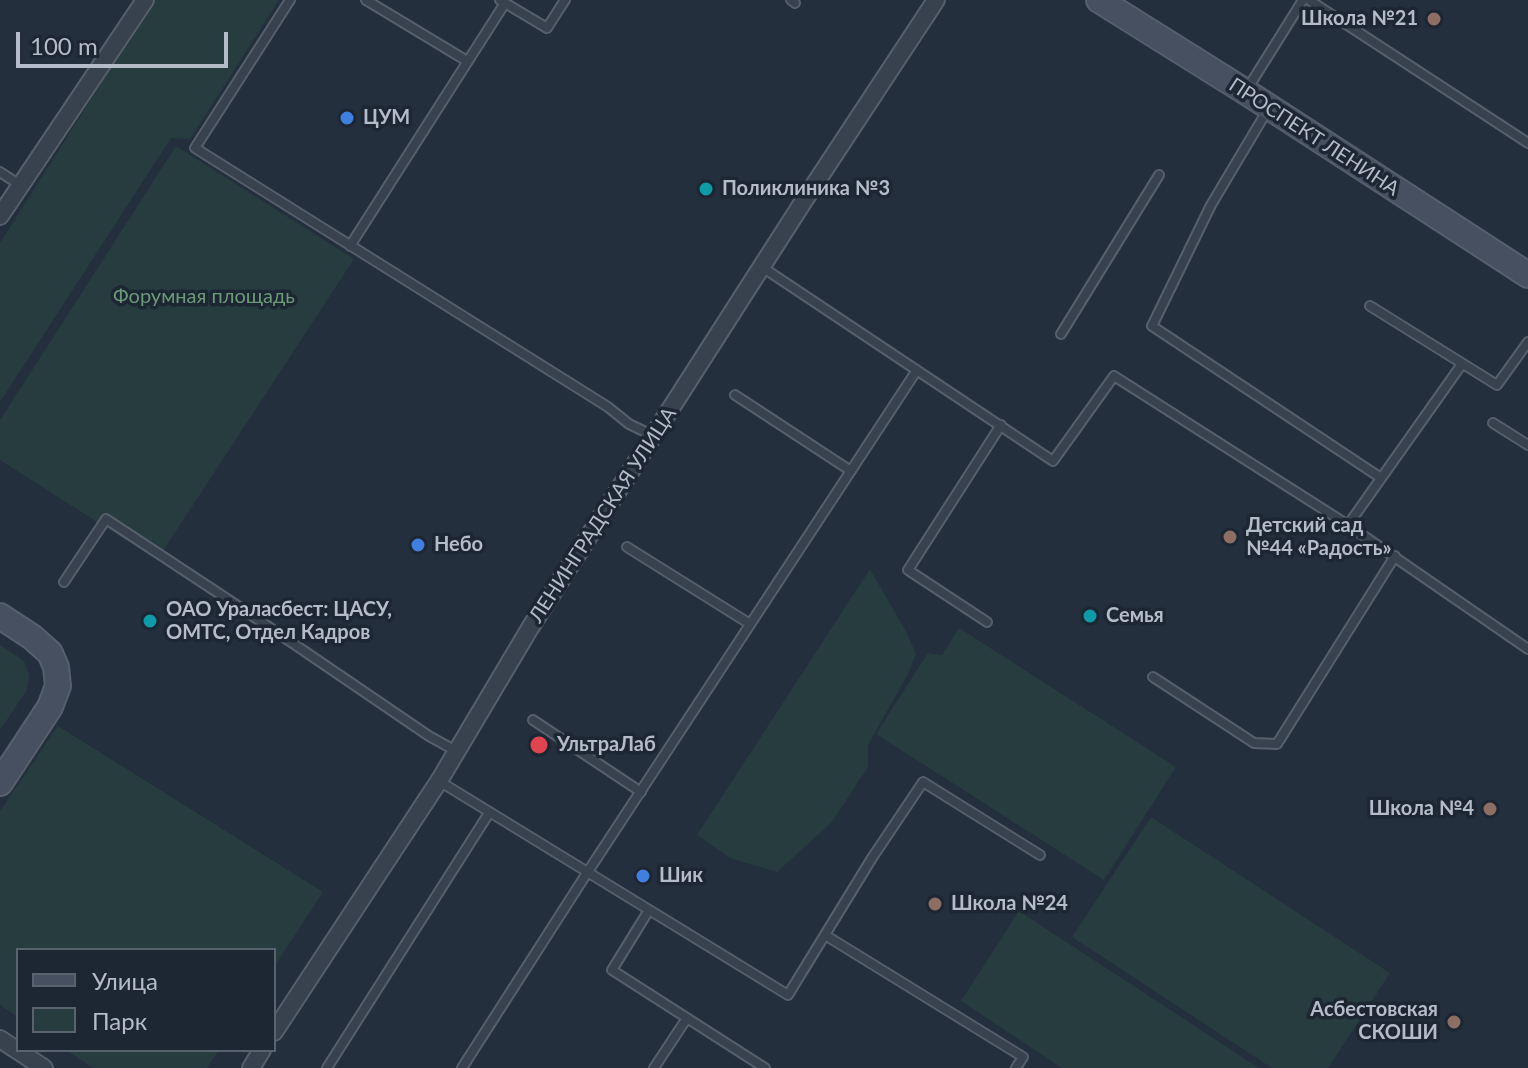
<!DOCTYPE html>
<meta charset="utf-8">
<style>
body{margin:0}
#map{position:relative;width:1528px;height:1068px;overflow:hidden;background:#242f3e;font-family:Lato,sans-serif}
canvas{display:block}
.legend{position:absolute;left:16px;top:948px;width:260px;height:104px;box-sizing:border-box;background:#1d2633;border:2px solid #59626f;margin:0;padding:10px 14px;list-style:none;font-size:24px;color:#b4bcc9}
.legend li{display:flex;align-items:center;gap:16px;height:40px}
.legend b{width:40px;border:2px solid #59626f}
.scale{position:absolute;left:16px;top:32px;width:212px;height:36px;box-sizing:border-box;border:4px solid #b4bcc9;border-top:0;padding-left:10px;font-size:24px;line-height:28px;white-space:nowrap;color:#b4bcc9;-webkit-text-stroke:6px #1d2633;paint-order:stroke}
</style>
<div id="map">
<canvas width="1528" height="1068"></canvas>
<ul class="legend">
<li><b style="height:10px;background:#465061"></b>Улица</li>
<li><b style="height:22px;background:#263c3f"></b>Парк</li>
</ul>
<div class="scale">100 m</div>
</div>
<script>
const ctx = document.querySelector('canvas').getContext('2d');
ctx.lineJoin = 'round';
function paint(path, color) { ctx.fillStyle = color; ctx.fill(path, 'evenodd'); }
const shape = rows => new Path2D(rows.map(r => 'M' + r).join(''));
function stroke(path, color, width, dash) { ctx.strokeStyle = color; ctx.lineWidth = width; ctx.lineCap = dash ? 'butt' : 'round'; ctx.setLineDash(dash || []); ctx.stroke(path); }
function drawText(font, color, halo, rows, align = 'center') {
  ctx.font = font + ' Lato,sans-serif'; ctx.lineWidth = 7; ctx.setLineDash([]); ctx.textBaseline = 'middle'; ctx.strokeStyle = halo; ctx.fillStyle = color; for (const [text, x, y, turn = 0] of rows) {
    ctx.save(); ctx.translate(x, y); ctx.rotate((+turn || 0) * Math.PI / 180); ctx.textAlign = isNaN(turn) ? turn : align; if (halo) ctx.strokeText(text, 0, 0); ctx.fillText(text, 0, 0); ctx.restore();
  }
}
const green = shape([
 [154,0,279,0,190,139,171,138,0,402,0,243],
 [176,146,354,259,157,560,0,460,0,420],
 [870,569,907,633,916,654,908,674,868,745,868,767,832,822,777,872,730,858,697,835],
 [959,628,1176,767,1104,880,876,734,928,653,942,655],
 [0,645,24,661,29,675,27,690,0,730],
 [58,726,323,892,274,967,274,950,18,950,18,1017,0,1005,0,811],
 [1151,817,1390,973,1328,1068,1272,1068,1072,937],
 [1019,911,1259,1068,1062,1068,961,1001],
 [66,1050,219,1050,207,1068,93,1068]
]);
const lane = shape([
 [290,0,195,148,608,407,629,424,654,436],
 [366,0,467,61],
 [500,0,547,28,565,0],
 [791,0,795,3],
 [1309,0,1528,143],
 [1246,91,1303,0],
 [1267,111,1211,205,1152,326,1381,478],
 [0,172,20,185],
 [350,246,505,3],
 [762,267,1053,461,1114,376,1348,525,1528,649],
 [1370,306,1497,385,1528,342],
 [1061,334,1159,175],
 [735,395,851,471],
 [1493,423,1528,445],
 [1348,525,1462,364],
 [627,547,750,624],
 [64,582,106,519,241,608,429,736,456,751],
 [987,622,908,570,1001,425],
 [1153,677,1254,743,1277,744,1395,556],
 [533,720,641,792],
 [439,781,788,995,872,858,923,782,1040,855],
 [649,910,612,970,765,1068],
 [825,935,1023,1057,1016,1068],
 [327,1068,489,813],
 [462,1068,587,873,917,370],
 [654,1068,687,1018]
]);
const street = shape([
 [0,216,145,0],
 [274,1032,439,781,530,628,805,199,936,0],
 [0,1039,44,1068],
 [251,1068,262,1050]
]);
const secondary = shape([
 [1099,0,1246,92,1528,275],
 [0,616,32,637,50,653,56,667,58,686,50,707,0,783]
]);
const markers = [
 [1434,19,8,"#8d6e63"],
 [347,118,8,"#3f7fe0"],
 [706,189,8,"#0f9aa8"],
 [1230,537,8,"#8d6e63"],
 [418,545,8,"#3f7fe0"],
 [1090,616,8,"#0f9aa8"],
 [150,621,8,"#0f9aa8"],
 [539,745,10,"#e0444e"],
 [1490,809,8,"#8d6e63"],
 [643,876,8,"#3f7fe0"],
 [935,904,8,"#8d6e63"],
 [1454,1022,8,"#8d6e63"]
];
const poiNames = [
 ["Школа №21",1418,19,"right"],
 ["ЦУМ",363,118],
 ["Поликлиника №3",722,189],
 ["Детский сад",1246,526],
 ["№44 «Радость»",1246,549],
 ["Небо",434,545],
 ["ОАО Ураласбест: ЦАСУ,",166,610],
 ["ОМТС, Отдел Кадров",166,633],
 ["Семья",1106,616],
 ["УльтраЛаб",557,745],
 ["Школа №4",1474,809,"right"],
 ["Шик",659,876],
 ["Школа №24",951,904],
 ["Асбестовская",1438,1010,"right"],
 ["СКОШИ",1438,1033,"right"]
];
const streetNames = [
 ["ПРОСПЕКТ ЛЕНИНА",1314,137,33],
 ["ЛЕНИНГРАДСКАЯ УЛИЦА",603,515,-57]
];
const parkNames = [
 ["Форумная площадь",204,297]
];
paint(green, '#263c3f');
stroke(lane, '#565f6c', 12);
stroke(street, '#565f6c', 20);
stroke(secondary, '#565f6c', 28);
stroke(lane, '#38414e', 8);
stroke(street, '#38414e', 16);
stroke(secondary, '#465061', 24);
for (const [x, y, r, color] of markers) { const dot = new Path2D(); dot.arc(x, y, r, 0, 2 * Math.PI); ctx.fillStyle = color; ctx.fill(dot); stroke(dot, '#1d2633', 3); }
drawText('bold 20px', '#b4bcc9', '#1d2633', poiNames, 'left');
drawText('20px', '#b4bcc9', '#1d2633', streetNames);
drawText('20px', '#6b9a76', '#1d2633', parkNames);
</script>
